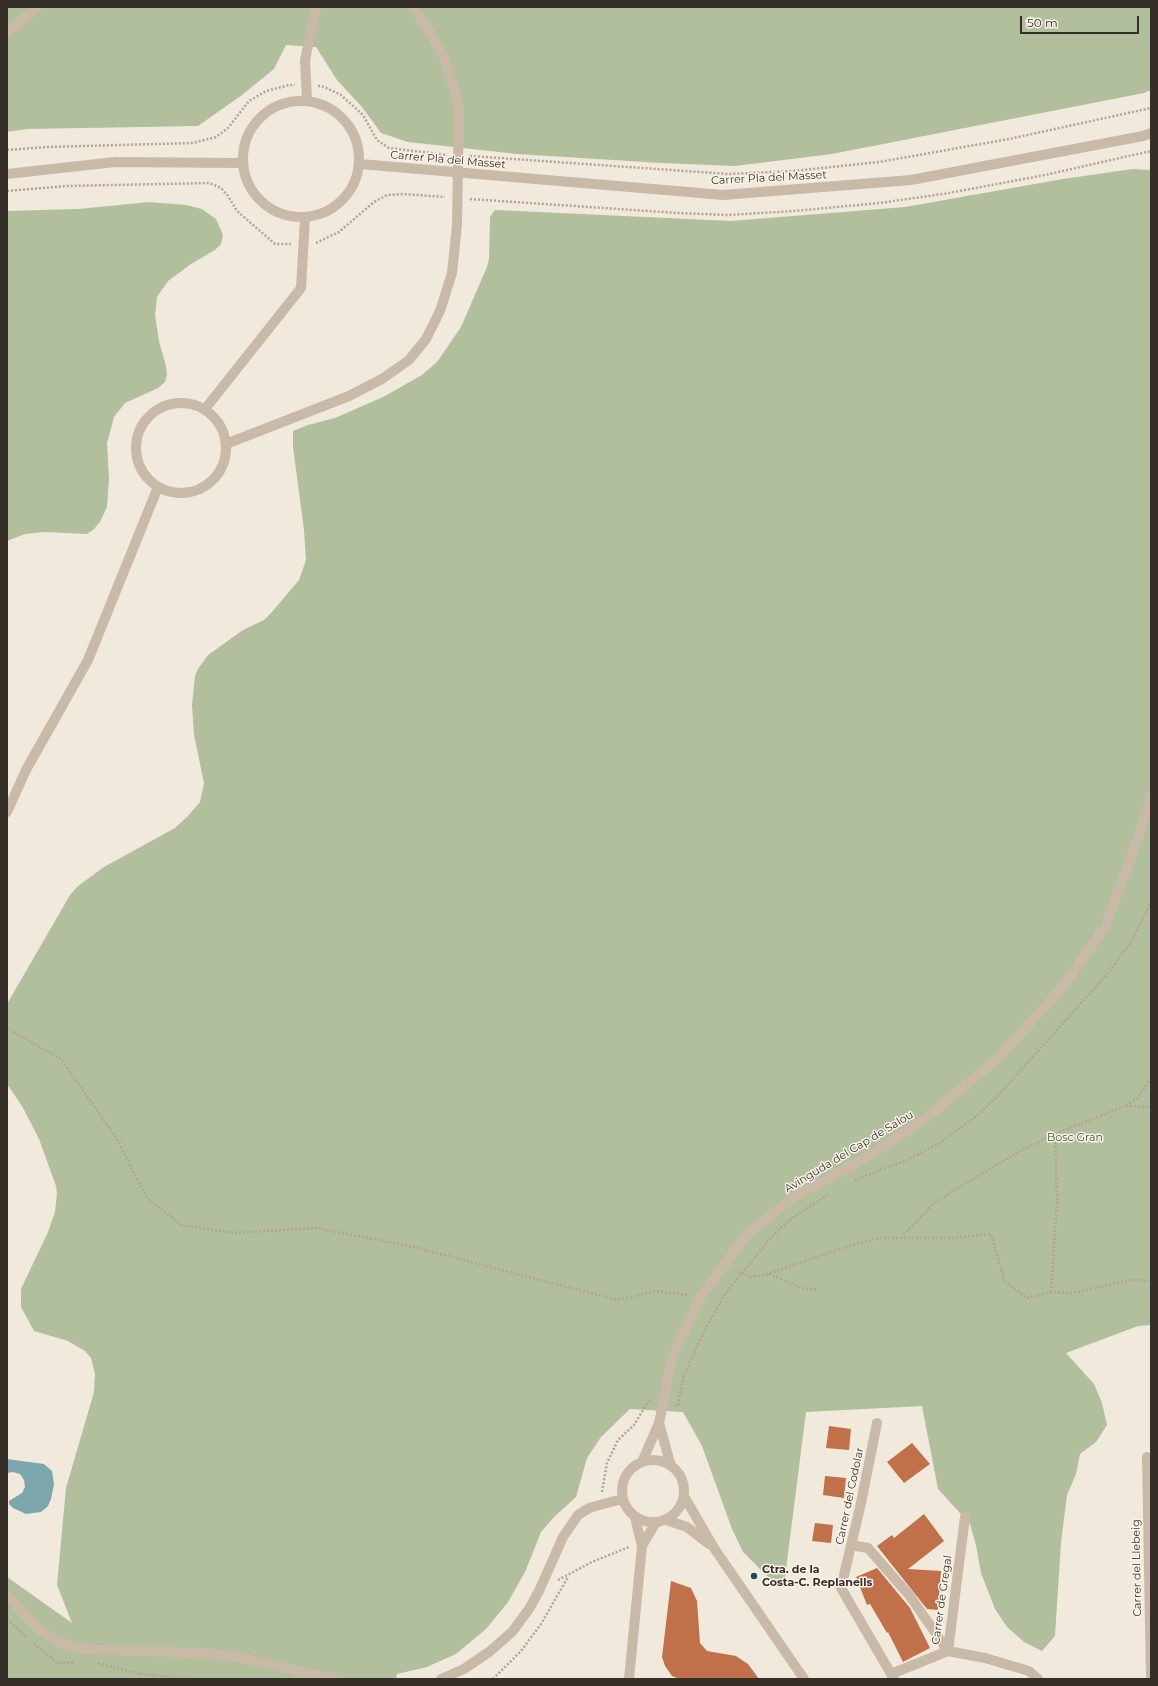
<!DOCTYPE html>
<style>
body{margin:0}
#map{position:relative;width:1158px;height:1686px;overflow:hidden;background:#f1e9dc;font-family:Montserrat,sans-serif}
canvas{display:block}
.frame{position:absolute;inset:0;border:8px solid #362e28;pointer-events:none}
.scale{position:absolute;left:1020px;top:16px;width:119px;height:18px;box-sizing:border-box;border:2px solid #362e28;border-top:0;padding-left:5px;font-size:12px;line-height:14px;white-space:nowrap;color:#362e28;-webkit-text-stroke:3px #f9f3e8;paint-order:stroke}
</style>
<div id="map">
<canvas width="1158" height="1686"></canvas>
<div class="frame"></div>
<div class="scale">50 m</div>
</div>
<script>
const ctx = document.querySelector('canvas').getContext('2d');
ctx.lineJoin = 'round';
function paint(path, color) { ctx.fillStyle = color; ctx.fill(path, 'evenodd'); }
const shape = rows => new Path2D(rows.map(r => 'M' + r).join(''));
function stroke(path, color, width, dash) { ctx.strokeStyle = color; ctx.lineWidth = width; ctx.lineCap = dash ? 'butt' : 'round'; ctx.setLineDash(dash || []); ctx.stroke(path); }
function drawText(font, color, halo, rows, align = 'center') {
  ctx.font = font + ' Montserrat,sans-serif'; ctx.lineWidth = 3; ctx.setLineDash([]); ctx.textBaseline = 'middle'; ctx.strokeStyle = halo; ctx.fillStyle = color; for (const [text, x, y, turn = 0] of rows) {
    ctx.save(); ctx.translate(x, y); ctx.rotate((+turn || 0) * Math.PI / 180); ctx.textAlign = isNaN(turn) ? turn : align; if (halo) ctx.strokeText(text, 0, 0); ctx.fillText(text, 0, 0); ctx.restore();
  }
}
const green = shape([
 [8,7,1151,7,1151,90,1144,93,832,154,735,166,661,163,517,154,408,142,381,133,362,107,337,80,316,47,286,45,274,69,242,95,198,126,27,129,7,132],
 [1133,169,1151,170,1151,1325,1138,1326,1066,1353,1094,1384,1102,1403,1107,1425,1096,1442,1080,1454,1076,1474,1067,1495,1061,1542,1055,1636,1042,1651,1024,1642,1007,1627,995,1609,981,1573,976,1545,970,1524,938,1489,922,1406,806,1412,784,1585,775,1582,766,1575,743,1552,732,1529,702,1446,683,1412,630,1409,601,1437,587,1458,576,1497,554,1517,541,1532,525,1572,508,1602,486,1629,456,1654,427,1667,397,1674,396,1679,7,1679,7,1577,72,1623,57,1585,66,1488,94,1392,95,1374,91,1358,85,1351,68,1341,34,1331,21,1307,21,1289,48,1232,55,1212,57,1194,56,1186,39,1139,22,1106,7,1084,7,1004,70,895,78,886,104,867,175,828,188,816,200,802,204,783,194,735,192,705,195,676,198,669,208,655,243,630,264,620,272,612,299,580,306,560,304,530,293,447,293,431,308,425,335,418,383,397,422,375,437,362,461,327,487,267,489,259,490,217,495,210,731,221,905,207,1063,179],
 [149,202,186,205,202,209,216,219,223,235,221,244,215,250,191,264,168,281,157,297,155,315,159,341,166,366,167,374,165,382,158,388,125,403,114,417,107,443,109,479,107,507,100,522,94,529,87,534,44,532,25,534,7,541,7,211,78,209]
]);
const water = shape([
 [7,1459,44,1464,52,1471,54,1484,51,1499,48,1506,41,1512,26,1514,13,1508,9,1504,9,1501,22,1493,25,1487,24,1480,20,1474,13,1472,7,1473]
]);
const building = shape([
 [829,1426,851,1429,849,1450,826,1448],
 [912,1443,930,1464,904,1483,887,1462],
 [825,1476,846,1478,844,1498,823,1495],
 [924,1514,944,1541,908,1569,941,1571,938,1610,927,1609,877,1546,892,1535,894,1538],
 [815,1523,833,1525,831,1543,812,1541],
 [877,1568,910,1608,930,1648,903,1662,888,1632,887,1633,870,1604,867,1605,856,1577],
 [671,1581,691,1588,697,1601,700,1643,707,1651,736,1656,748,1664,759,1679,680,1679,672,1676,665,1666,662,1657]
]);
const path = shape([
 [318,86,322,86,341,95,363,115,377,140,389,148,447,155],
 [7,150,47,147,193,143,216,137,228,128,249,101,266,91,289,85,295,85],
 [470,156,729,174,793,171,879,162,1009,139,1151,108],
 [7,191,67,186,209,183,221,188,228,196,237,211,275,244,291,244],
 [470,199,678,213,728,215,794,211,880,203,949,193,1045,175,1151,151],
 [316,243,339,232,374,202,387,195,404,194,445,197],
 [7,1028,61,1059,117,1139,147,1198,181,1225,234,1233,316,1228,414,1247,617,1300,655,1291,689,1295],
 [1151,1078,1137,1099,1125,1106,1151,1107],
 [854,1180,907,1160,938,1144,978,1115,1001,1092,1110,971,1132,940,1151,902],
 [901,1238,935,1202,1018,1152,1055,1134,1125,1106],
 [735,1272,753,1277,768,1274,842,1248,879,1238,953,1238,991,1234,1005,1282,1027,1298,1051,1292,1073,1293,1131,1280,1151,1281],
 [769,1274,804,1289,818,1289],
 [1051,1292,1057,1202,1055,1134],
 [675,1405,678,1406,684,1375,702,1336,723,1297,741,1274,775,1233,792,1218,829,1194],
 [602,1492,607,1463,618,1440,634,1425,649,1400,652,1401],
 [558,1580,592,1562,629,1547],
 [7,1619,26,1637],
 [34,1644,58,1663,75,1662],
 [98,1663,140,1674,192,1679],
 [139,1679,140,1674],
 [493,1679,521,1651,541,1624,568,1577]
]);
const minor = shape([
 [7,32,38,7],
 '243 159a58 58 0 1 1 116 0a58 58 0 1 1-116 0Z',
 [307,101,305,60,316,7],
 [360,164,723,195,911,180,1143,136,1151,133],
 [7,174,115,162,242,163],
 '136 448a45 45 0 1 1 90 0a45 45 0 1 1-90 0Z',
 [205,409,301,288,305,218],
 [226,444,349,396,382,379,409,360,426,339,440,311,452,273,457,225,459,106,445,60,430,32,413,7],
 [7,812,26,770,88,660,158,487],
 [659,1423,671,1466],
 [877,1423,861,1503,841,1588,894,1679],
 [1147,1457,1151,1679],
 '622 1491a31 31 0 1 1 62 0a31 31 0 1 1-62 0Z',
 [642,1462,659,1423,672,1359,701,1296,748,1233,798,1194,862,1160,925,1119,997,1059,1062,988,1105,927,1137,841,1151,796],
 [684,1496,714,1548,804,1679],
 [666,1520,687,1527,709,1544],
 [851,1545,868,1548,909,1595,948,1651],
 [642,1546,656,1522],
 [7,1595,40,1631,59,1642,79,1649,205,1653,238,1657,332,1679],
 [948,1651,965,1517],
 [948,1651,985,1658,1029,1671,1038,1679],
 [891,1674,948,1651],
 [441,1679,464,1669,489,1652,512,1632,529,1609,539,1591,563,1537,578,1515,589,1508,622,1499],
 [629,1679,642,1546,635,1517]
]);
const markers = [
 [754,1576,4,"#1f4d56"]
];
const streetNames = [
 ["Carrer Pla del Masset",448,160,5],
 ["Carrer Pla del Masset",769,178,-3],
 ["Avinguda del Cap de Salou",849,1152,-31],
 ["Carrer del Codolar",850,1496,-78],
 ["Carrer del Llebeig",1137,1568,-91],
 ["Carrer de Gregal",942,1600,-82]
];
const parkNames = [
 ["Bosc Gran",1075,1138]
];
const poiNames = [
 ["Ctra. de la",762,1570],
 ["Costa-C. Replanells",762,1583]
];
paint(green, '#b1bf9c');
paint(water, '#7ca7ad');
paint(building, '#c1714a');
stroke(path, '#b4a492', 2.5, [2, 2]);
stroke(minor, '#c9baa8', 10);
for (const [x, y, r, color] of markers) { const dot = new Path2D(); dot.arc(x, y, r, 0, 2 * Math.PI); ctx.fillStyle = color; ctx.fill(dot); stroke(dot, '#f9f3e8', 1.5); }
drawText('11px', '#362e28', '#f9f3e8', streetNames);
drawText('11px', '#42532d', '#f9f3e8', parkNames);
drawText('bold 11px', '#362e28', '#f9f3e8', poiNames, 'left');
</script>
